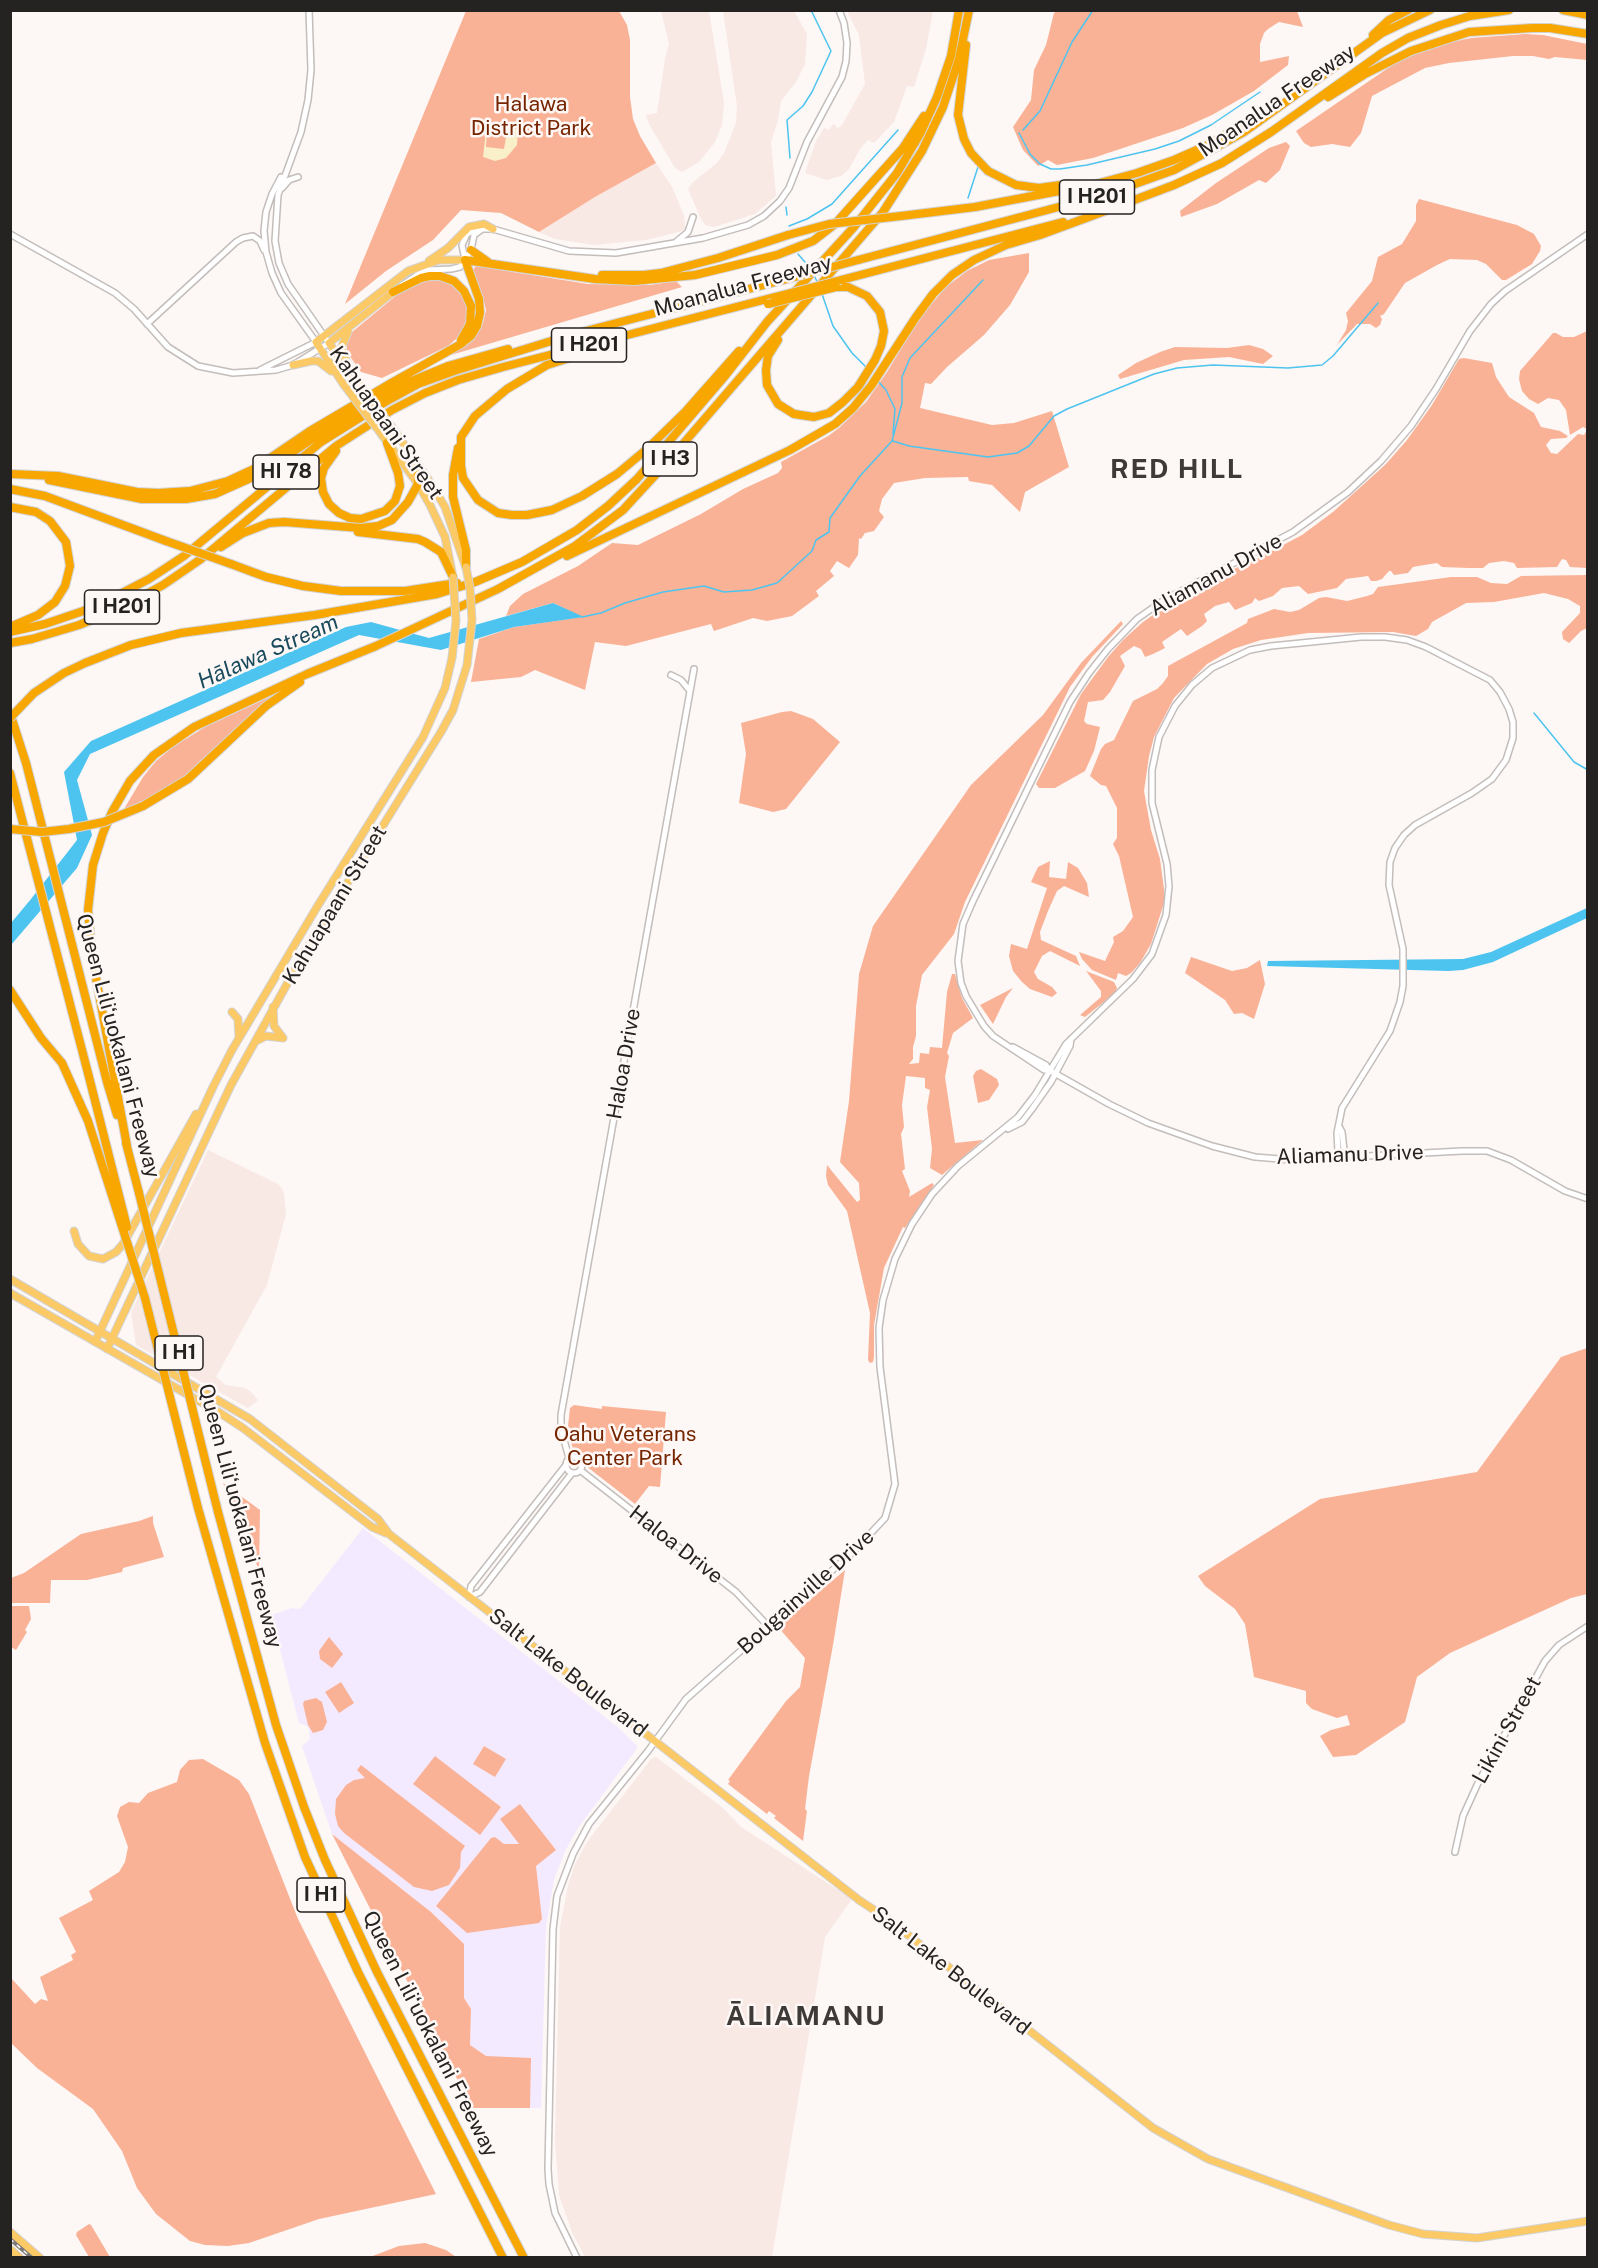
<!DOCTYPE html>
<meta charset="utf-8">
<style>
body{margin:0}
#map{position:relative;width:1598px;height:2268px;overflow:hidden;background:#fdf7f5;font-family:"Public Sans",sans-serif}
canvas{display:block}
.frame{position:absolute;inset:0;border:12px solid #252322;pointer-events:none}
</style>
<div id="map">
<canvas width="1598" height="2268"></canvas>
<div class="frame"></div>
</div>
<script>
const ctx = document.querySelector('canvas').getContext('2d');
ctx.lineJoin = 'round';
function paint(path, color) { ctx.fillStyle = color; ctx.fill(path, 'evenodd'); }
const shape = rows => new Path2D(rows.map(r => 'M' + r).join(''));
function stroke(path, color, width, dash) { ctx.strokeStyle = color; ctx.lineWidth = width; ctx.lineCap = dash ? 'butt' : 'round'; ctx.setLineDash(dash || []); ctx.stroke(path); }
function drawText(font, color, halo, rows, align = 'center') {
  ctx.font = font + ' "Public Sans",sans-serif'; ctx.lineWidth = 5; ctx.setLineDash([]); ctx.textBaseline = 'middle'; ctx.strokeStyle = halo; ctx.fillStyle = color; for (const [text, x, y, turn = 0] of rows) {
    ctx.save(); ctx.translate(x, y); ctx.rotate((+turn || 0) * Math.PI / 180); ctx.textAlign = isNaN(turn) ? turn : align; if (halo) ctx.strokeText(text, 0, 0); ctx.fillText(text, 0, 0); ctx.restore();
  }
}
const built = shape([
 [661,11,709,11,724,103,722,125,715,142,699,162,682,172,675,168,649,124,646,115,657,113,665,59,669,44],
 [723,11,794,11,807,34,805,64,796,82,781,101,778,120,771,142,776,196,755,214,714,227,705,225,700,217,688,189,693,182,717,163,724,153,736,123,737,106],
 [847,11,933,11,926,49,914,87,907,86,894,122,874,143,868,140,860,149,849,169,841,176,827,180,805,173,816,141,824,128,829,130,833,124,838,128,842,125,865,84,859,35],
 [656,163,672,187,684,215,685,228,682,231,646,240,594,245,555,239,539,232,595,197],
 [208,1150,278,1184,282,1188,284,1194,286,1214,267,1285,216,1377,226,1385,245,1388,251,1392,258,1400,248,1408,136,1345,131,1312],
 [656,1757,723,1808,741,1827,852,1899,825,1937,772,2257,585,2257,572,2232,559,2195,555,2141,560,1927,568,1886,575,1864,587,1842,651,1759]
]);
const education = shape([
 [363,1528,619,1728,638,1747,578,1828,565,1851,554,1880,546,1927,541,2108,508,2108,470,2045,471,2009,464,1998,464,1944,431,1912,332,1834,302,1746,310,1739,309,1730,307,1726,299,1723,271,1615,292,1608,300,1609]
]);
const green = shape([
 [466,11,619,11,627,25,630,40,630,97,633,119,640,136,656,163,595,197,539,232,501,213,461,210,433,240,386,271,345,304],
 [1057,11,1297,11,1303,27,1279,22,1268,29,1264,33,1260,44,1260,62,1289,56,1288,65,1254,91,1212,115,1183,128,1093,158,1057,165,1048,160,1038,166,1023,150,1013,127,1031,100,1034,70,1046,45,1054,13],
 [1525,34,1543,35,1587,44,1587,60,1555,57,1549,59,1533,56,1513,56,1449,63,1425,68,1372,96,1361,133,1350,147,1332,144,1311,147,1304,143,1296,131,1394,64,1418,53,1447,43,1471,38],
 [1286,142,1290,146,1280,170,1266,183,1259,180,1217,204,1181,217,1180,211,1216,183,1269,148],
 [1419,199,1517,225,1534,234,1541,246,1540,251,1532,264,1506,280,1502,280,1486,264,1477,260,1450,259,1437,265,1405,283,1384,314,1380,316,1382,319,1380,325,1376,328,1370,324,1357,324,1337,345,1346,330,1348,321,1346,313,1372,281,1378,257,1402,244,1416,221,1416,205],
 [1029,253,1029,272,1010,305,984,335,947,367,931,384,925,383,920,408,992,425,1014,423,1052,411,1069,467,1025,492,1020,512,992,485,969,481,968,477,925,478,894,483,882,499,879,511,884,517,874,531,865,533,861,539,859,538,858,555,849,568,837,561,830,571,834,576,816,591,819,596,792,616,767,621,753,618,714,631,711,624,626,646,595,642,585,690,535,670,521,677,471,682,479,639,514,627,582,617,553,603,506,616,510,606,523,594,578,566,612,543,638,545,701,514,743,489,778,473,782,468,781,462,828,436,839,428,866,402,887,372,919,319,946,287,967,271,989,260],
 [476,266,588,284,650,285,676,281,682,287,444,357,476,336,483,323,486,310,483,297,472,271],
 [435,278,450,283,456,287,468,305,468,319,462,334,448,346,382,378,361,372,347,352,347,339,352,332,404,289,426,279],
 [1587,331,1587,429,1583,427,1570,435,1566,410,1559,400,1548,398,1538,404,1529,399,1522,391,1519,379,1520,371,1553,333,1556,333,1563,337,1574,337],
 [1249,345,1263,349,1273,356,1263,364,1229,357,1184,360,1120,379,1118,375,1136,363,1160,352,1175,347,1227,348],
 [1464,358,1492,363,1496,377,1509,397,1534,413,1541,427,1560,431,1568,436,1566,438,1551,439,1546,445,1551,453,1557,454,1578,434,1584,435,1587,430,1587,568,1570,567,1566,560,1562,559,1557,567,1517,568,1514,563,1504,561,1489,563,1483,568,1468,568,1442,567,1437,563,1418,566,1413,567,1408,573,1394,575,1391,571,1389,571,1382,579,1376,581,1371,581,1368,576,1346,579,1337,588,1308,594,1299,586,1282,588,1273,596,1259,601,1255,598,1252,603,1235,610,1229,602,1215,606,1204,614,1207,621,1202,626,1187,636,1181,629,1162,642,1165,648,1153,654,1145,657,1141,649,1134,646,1120,656,1125,666,1110,692,1103,700,1088,702,1084,721,1087,724,1100,727,1094,751,1085,771,1055,788,1039,788,1036,784,1081,694,1108,657,1123,640,1143,622,1187,591,1272,551,1302,535,1333,512,1386,464,1407,440,1432,405,1459,359],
 [1587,575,1587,628,1581,631,1569,643,1563,639,1562,632,1580,613,1580,606,1568,599,1544,593,1494,602,1466,603,1432,622,1428,629,1416,636,1393,632,1308,633,1261,640,1233,649,1207,664,1174,698,1154,737,1149,756,1144,791,1151,830,1160,859,1164,889,1164,903,1151,944,1140,963,1131,973,1126,976,1118,973,1116,980,1092,970,1082,959,1079,952,1105,961,1114,942,1113,937,1123,931,1133,917,1119,856,1113,844,1117,838,1117,808,1106,786,1101,785,1090,776,1101,749,1105,744,1114,740,1133,701,1157,689,1163,683,1168,676,1168,666,1247,623,1248,619,1274,609,1290,612,1299,610,1319,598,1326,597,1347,601,1367,596,1373,594,1378,587,1451,577,1477,577,1491,583,1507,584,1521,576],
 [1121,621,1123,624,1092,657,1070,687,965,902,954,934,922,975,916,1006,916,1036,913,1047,913,1059,909,1064,919,1063,920,1053,929,1054,930,1047,942,1048,947,992,952,974,955,974,962,998,973,1018,953,1033,947,1053,949,1056,945,1077,955,1143,983,1140,942,1175,930,1168,932,1149,927,1107,930,1090,925,1088,925,1078,906,1076,902,1105,904,1127,901,1134,905,1169,902,1171,910,1191,909,1197,932,1183,934,1185,905,1228,903,1227,884,1268,874,1325,874,1357,873,1362,870,1363,868,1360,870,1313,847,1211,828,1185,826,1176,827,1165,857,1202,860,1200,859,1183,840,1162,849,1101,859,974,873,926,971,785,1043,715,1081,663],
 [274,695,181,780,152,797,124,809,143,777,156,761,173,747,205,727],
 [791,711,813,719,840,742,786,809,773,812,739,803,746,754,741,723,782,712],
 [1050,861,1049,877,1066,879,1068,862,1078,868,1087,883,1089,897,1064,886,1057,891,1048,911,1040,932,1041,940,1076,956,1080,966,1050,951,1042,956,1034,972,1038,979,1052,987,1057,993,1052,997,1030,989,1022,982,1013,971,1009,956,1011,944,1027,949,1047,888,1031,882,1038,867],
 [1191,957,1232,971,1247,968,1260,960,1265,984,1254,1019,1242,1013,1234,1014,1225,1000,1185,973],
 [1086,971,1114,982,1117,988,1115,993,1085,1017,1080,1015,1101,997,1101,991],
 [1013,988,1006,997,993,1024,980,1005],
 [981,1069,997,1079,999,1085,989,1100,978,1103,973,1076,976,1071],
 [1587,1348,1587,1594,1571,1598,1450,1653,1417,1677,1405,1722,1356,1755,1333,1757,1320,1736,1331,1730,1350,1725,1347,1715,1337,1718,1312,1709,1306,1703,1306,1691,1254,1677,1245,1624,1235,1609,1205,1586,1198,1576,1320,1499,1477,1472,1561,1357],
 [574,1405,602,1409,602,1406,666,1412,660,1487,649,1486,635,1504,586,1466,583,1458,574,1451,571,1443,575,1438,574,1432,568,1426,570,1408],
 [223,1483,260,1510,259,1570],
 [153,1516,153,1523,164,1557,123,1568,122,1572,87,1580,51,1580,50,1603,11,1603,11,1578,24,1573,81,1534,139,1521],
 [845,1570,833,1645,809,1776,805,1809,807,1811,803,1841,774,1818,776,1816,769,1811,767,1814,728,1784,730,1781,728,1780,786,1701,800,1687,805,1658,778,1627],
 [10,1606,29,1606,31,1619,25,1630,27,1632,16,1650,11,1647],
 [329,1637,343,1654,332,1668,320,1659,319,1651],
 [341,1682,354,1703,339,1713,325,1692],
 [316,1698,322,1702,327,1722,323,1730,313,1733,308,1725,303,1704,304,1701],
 [484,1746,506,1759,495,1777,473,1764],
 [435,1756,501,1807,480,1835,413,1784],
 [203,1759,239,1780,249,1794,298,1919,436,2194,319,2219,249,2243,228,2246,205,2245,190,2241,156,2214,137,2188,122,2151,93,2109,37,2068,11,2043,11,1978,35,2004,41,1999,48,2001,40,1977,73,1960,71,1955,76,1952,59,1918,93,1900,89,1891,119,1872,125,1862,128,1847,117,1816,120,1807,129,1802,139,1803,148,1793,177,1782,180,1770,189,1760],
 [361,1765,465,1846,461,1852,460,1868,449,1885,432,1891,414,1887,344,1833,338,1826,335,1814,336,1799,346,1785,354,1780,365,1778,357,1770],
 [520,1804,556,1850,536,1866,542,1919,539,1923,467,1933,436,1906,491,1838,495,1837,504,1844,519,1844,500,1819],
 [332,1834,431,1912,464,1944,464,1998,471,2009,470,2045,486,2056,531,2058,530,2108,472,2108],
 [89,2224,91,2225,110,2257,89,2257,76,2235,77,2232],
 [425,2243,446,2250,456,2257,370,2257,399,2246]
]);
const sand = shape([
 [488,123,492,126,518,129,517,145,506,158,495,161,483,157,486,131,484,127],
 [491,128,507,132,504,149,486,147,487,130]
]);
const water = shape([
 [553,603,584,617,514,627,441,650,359,635,90,754,77,780,92,835,77,868,11,945,11,923,31,899,77,840,64,772,91,741,346,627,371,622,429,638],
 [1587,908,1587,918,1493,962,1463,970,1448,971,1267,966,1268,961,1463,959,1491,952]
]);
const stream = shape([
 [1023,130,1040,111,1072,42,1093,10],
 [1019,133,1030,154,1040,164,1051,169,1060,169,1087,165,1155,149,1179,141,1211,125,1260,92],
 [790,158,787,120,803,106,812,92,831,51,811,10],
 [968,198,978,167],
 [786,207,787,215],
 [789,226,807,219,832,204,898,130],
 [798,254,810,268],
 [814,275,818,284],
 [822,294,833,326,852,353,867,368],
 [878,381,886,390,895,409,893,434],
 [893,441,909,446,988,457,1017,453,1029,446,1054,416,1067,409,1154,374,1177,368,1213,365,1288,368,1322,365,1333,356,1378,303],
 [582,617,601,613,625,603,663,592,704,586,724,592,752,590,777,583,812,551,816,540,829,532,830,518,860,476,892,441,902,403,902,377,910,358,983,280],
 [1534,713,1574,762,1588,770]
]);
const minor = shape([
 [282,188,289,180,298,177],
 [10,234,115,293,134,309,168,347,198,366,233,373,276,370,293,365,329,343,288,284,279,263,275,241,278,195,301,132,308,100,311,70,309,10],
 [1588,234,1505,291,1491,304,1470,331,1436,389,1411,426,1381,461,1348,492,1293,532,1164,600,1137,619,1108,649,1089,673,1070,702,973,901,963,924,958,961,961,983,966,996,984,1026,993,1036,1044,1070,1049,1070,1109,1104,1148,1123,1212,1146,1255,1157,1292,1160,1462,1151,1487,1151,1511,1160,1565,1191,1588,1199],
 [676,242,688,232,693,217],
 [465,260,462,245,467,234,476,229,493,229,569,251,616,253,703,238,748,225,764,216,780,201,789,188,807,142,842,77,846,61,847,43,844,23,839,10],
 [402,285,417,275,428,270,451,269,460,267,471,250,474,235,481,230],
 [147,324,236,242,243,238,253,236,260,241,264,250],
 [260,370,316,342,281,293,272,273,266,252,264,231,266,212,272,194,281,177],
 [671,675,681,680,690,691],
 [1013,1047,1046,1065,1049,1070],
 [1340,1128,1342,1132,1344,1150,1341,1158],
 [1008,1129,1022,1122,1032,1109,1051,1082,1070,1046,1071,1039],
 '566 1465a8 8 0 1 1 16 0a8 8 0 1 1-16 0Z',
 [569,1458,561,1429,561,1415,694,669],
 [580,1470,736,1592,768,1626],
 [469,1596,471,1586,566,1465],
 [469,1597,480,1592,572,1473],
 [1455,1852,1463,1816,1478,1783,1545,1661,1559,1645,1588,1626],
 [577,2258,555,2213,549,2184,548,2169,553,1929,557,1896,573,1854,589,1824,648,1751,686,1699,853,1552,885,1518,895,1484,880,1367,879,1328,883,1300,895,1259,912,1224,932,1194,958,1166,1018,1117,1035,1095,1066,1044,1133,979,1152,954,1166,915,1169,886,1167,864,1152,803,1152,770,1159,737,1175,706,1192,685,1212,668,1250,650,1271,646,1361,637,1385,637,1407,640,1426,647,1490,680,1500,692,1509,709,1513,722,1513,738,1506,760,1492,779,1472,793,1415,825,1404,835,1395,848,1390,862,1389,885,1403,949,1403,986,1400,1002,1390,1031,1342,1108,1337,1133,1338,1151,1341,1158]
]);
const major = shape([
 [429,261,448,248,469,227,484,224,493,229],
 [348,332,342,346,342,352,349,366],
 [293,365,311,361,318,361,331,371],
 [354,378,329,343,393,292],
 [344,385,316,342,408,271,439,260,465,260],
 [392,427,428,479,445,507,465,565],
 [382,435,418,484,430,505,445,537,452,572],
 [273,1007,274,1026,283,1038],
 [232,1012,238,1019,239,1037],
 [256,1041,266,1036,283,1038],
 [74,1231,78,1244,89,1256,103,1259,116,1252,123,1244,196,1114],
 [10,1279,250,1419,378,1519,389,1534,859,1900,889,1920,1153,2128,1208,2159,1389,2225,1423,2234,1477,2238,1588,2221],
 [10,1293,220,1413,243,1428,372,1527,386,1533],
 [95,1342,213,1087,232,1050,317,907,423,737,445,688,452,658],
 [107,1349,231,1085,307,948,441,732,453,710,467,665],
 [10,2232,40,2258],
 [10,2249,20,2258]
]);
const highway = shape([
 [1563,10,1588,15],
 [1373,35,1389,20,1408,10],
 [966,45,958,115,964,139,971,153,988,171,1016,185,1039,188,1068,184],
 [1328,97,1365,74,1411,51,1469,32,1532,28,1550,28,1588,34],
 [1121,205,1174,185,1222,163,1271,132,1382,53,1408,38,1441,25,1470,16,1509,10],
 [901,216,975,207,1096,184,1137,173,1174,160,1208,145,1257,116],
 [471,250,488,262],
 [858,260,1104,195,1174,170,1244,132,1382,33,1430,10],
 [602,275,644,275,661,273,718,258,788,235],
 [841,280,1063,222],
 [393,292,421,278,430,276,440,276,454,281,464,291,471,306,470,324,461,340],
 [778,340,768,356,766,370,767,385,778,404,794,414,814,417,829,413,843,402,858,387,875,360,881,346,884,331,880,312,867,296,848,287,836,287],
 [617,343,547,365,507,389,475,416,461,437,461,466,463,478,478,500,498,513,512,515,527,515,552,510,582,496,617,474,647,449,686,411,739,351],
 [458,448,453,475,453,497,466,550,466,567],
 [336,451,324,468,321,478,323,492,329,504,339,513,350,518,361,519,385,511,395,501,400,486,398,473,387,443],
 [10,474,58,476,137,492,158,493,190,491,228,481,254,469,310,431,393,382,461,344,471,336,477,326,480,313,479,299,465,260,595,279,634,281,695,275,777,255,813,241,835,224,903,148,924,116],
 [49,480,142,499,186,499,215,494,262,473,312,439,402,385,448,366,508,349],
 [10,489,45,496,166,541],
 [10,507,36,512,50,521,66,542,70,566,65,586,55,602,38,615,10,627],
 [358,532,418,539,425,542,441,552,453,577],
 [221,547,243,533,269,523,284,522,361,528,378,526,392,520,408,502,418,484,418,471,413,458],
 [567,556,790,450,835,424,853,408,871,386,916,317,933,294,952,275,974,260,1006,245,1040,235,1124,204],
 [231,564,266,577,303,586,341,591,405,591,457,583],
 [10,632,45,624,95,607,149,579,184,556,321,442,385,402,418,384,454,371,574,334,791,278],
 [10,643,32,639,79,625,121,608,163,585,201,559,336,446,392,410,425,393,458,380,503,367,775,297],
 [85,663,131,645,181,633,315,615,437,594,475,582,522,562,577,530,608,506,637,479,725,376,767,322,854,227,897,173,920,134,937,97,951,56,959,10],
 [10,713,26,763,107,1082,117,1115],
 [10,773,89,1077],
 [143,806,188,779,266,706,300,682],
 [10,990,41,1038,62,1063],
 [126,1143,139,1193],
 [127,1146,92,956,88,910,93,865,103,833,112,812,130,781,154,755,194,727,307,674,376,646,498,589,575,546,623,510,670,459,883,212,922,151,943,107,959,59,969,10],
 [145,1298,149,1314],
 [198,1508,265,1743,305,1857,358,1972,503,2258],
 [218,1512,276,1725,304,1807,325,1860,377,1972,524,2258]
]);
const rail = shape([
 [10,2239,32,2258]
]);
const majorBridge = shape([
 [354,378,392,427],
 [344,385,382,435],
 [466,567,470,588,472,620,467,665],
 [452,658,456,621,453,577]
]);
const highwayBridge = shape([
 [788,235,829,224,901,216],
 [791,278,858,260],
 [775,297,841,280],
 [768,304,836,287],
 [166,541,231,564],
 [10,718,34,693,64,673,85,663],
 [10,829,42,832,69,829,104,822,143,806],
 [62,1063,88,1121,145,1298],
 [89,1077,127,1227],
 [139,1193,218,1512],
 [149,1314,198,1508]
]);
const shields = [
 [1097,197,75],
 [589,345,75],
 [670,459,54],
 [286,472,66],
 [122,607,75],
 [179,1353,48],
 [321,1895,48]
];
const shieldNames = [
 ["I H201",1097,197],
 ["I H201",589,345],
 ["I H3",670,459],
 ["HI 78",286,472],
 ["I H201",122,607],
 ["I H1",179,1353],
 ["I H1",321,1895]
];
const streetNames = [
 ["Moanalua Freeway",1277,101,-34],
 ["Moanalua Freeway",743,286,-15],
 ["Kahuapaani Street",386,423,55],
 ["Aliamanu Drive",1216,575,-29],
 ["Kahuapaani Street",335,905,-59],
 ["Queen Liliʻuokalani Freeway",118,1046,75],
 ["Haloa Drive",624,1064,-80],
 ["Aliamanu Drive",1350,1155,-2],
 ["Queen Liliʻuokalani Freeway",240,1516,75],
 ["Haloa Drive",676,1545,38],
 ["Bougainville Drive",806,1592,-42],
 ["Salt Lake Boulevard",568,1673,38],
 ["Likini Street",1507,1730,-61],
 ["Salt Lake Boulevard",951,1971,38],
 ["Queen Liliʻuokalani Freeway",430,2034,63]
];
const parkNames = [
 ["Halawa",531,105],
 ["District Park",531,129],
 ["Oahu Veterans",625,1435],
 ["Center Park",625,1459]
];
const waterNames = [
 ["Hālawa Stream",268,652,-24]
];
const districtNames = [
 ["RED HILL",1177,470],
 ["ĀLIAMANU",806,2017]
];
paint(built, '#f8e9e4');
paint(education, '#f4eaff');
paint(green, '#fab297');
paint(sand, '#f9efc9');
paint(water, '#4dc4ef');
stroke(stream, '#4dc4ef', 1.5);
stroke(minor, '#c3bdbb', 8);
stroke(major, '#d3d3d3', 9);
stroke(highway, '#d3d3d3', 10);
stroke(minor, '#fff', 5);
stroke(major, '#fbca66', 7);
stroke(highway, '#f8a700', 8);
stroke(rail, '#7d7a78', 4);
stroke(rail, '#fdf7f5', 1.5, [4.5]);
stroke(majorBridge, '#d3d3d3', 9, []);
stroke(highwayBridge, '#d3d3d3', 10, []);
stroke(majorBridge, '#fbca66', 7);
stroke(highwayBridge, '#f8a700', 8);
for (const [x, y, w] of shields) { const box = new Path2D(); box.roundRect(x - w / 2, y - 17, w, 34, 4.5); ctx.fillStyle = '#fdf7f5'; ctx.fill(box); stroke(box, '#252322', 1.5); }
drawText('bold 20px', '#252322', null, shieldNames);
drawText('21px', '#252322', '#fdf7f5', streetNames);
drawText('21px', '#752500', '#fdf7f5', parkNames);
drawText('italic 22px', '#194b5d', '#fdf7f5', waterNames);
ctx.letterSpacing = '1.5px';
drawText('bold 27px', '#3e3a38', '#fdf7f5', districtNames);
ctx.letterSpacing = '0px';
</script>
